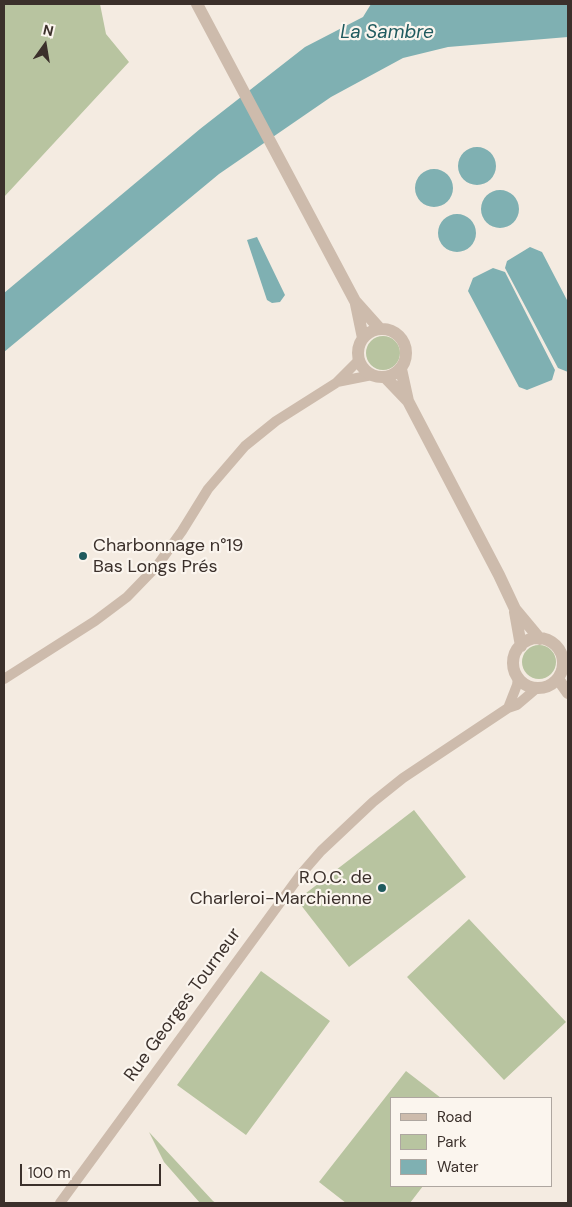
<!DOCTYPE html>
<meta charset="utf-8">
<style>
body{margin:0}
#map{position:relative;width:572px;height:1207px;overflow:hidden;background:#f4ebe1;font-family:"DM Sans",sans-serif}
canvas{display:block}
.frame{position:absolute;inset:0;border:5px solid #3b302b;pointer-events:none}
.legend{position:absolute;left:390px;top:1097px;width:162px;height:90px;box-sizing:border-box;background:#fbf5ee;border:1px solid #aea6a0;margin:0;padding:6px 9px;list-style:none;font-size:15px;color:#3b302b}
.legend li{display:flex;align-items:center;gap:10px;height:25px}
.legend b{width:25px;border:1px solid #aea6a0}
.north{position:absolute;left:20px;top:20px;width:50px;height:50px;-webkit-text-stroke:4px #fbf5ee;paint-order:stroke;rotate:13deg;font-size:14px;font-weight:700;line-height:20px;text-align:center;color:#3b302b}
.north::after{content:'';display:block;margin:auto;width:18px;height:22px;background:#3b302b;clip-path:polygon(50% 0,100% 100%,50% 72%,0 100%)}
.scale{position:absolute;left:20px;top:1164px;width:141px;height:22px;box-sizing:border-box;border:2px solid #3b302b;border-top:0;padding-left:6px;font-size:15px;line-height:18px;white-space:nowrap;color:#3b302b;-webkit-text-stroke:4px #fbf5ee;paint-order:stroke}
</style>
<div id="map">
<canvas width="572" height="1207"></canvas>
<div class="frame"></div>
<ul class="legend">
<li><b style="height:6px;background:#cdbbac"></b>Road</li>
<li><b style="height:14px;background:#b8c4a0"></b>Park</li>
<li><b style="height:14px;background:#7fb0b2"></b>Water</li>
</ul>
<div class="north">N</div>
<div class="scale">100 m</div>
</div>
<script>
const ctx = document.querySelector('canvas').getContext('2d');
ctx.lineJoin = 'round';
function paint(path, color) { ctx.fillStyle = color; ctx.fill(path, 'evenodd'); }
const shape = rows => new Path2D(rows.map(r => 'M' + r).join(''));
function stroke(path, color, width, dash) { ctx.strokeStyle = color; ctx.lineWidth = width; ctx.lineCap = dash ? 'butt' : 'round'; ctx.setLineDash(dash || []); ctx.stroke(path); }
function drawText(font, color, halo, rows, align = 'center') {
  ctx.font = font + ' "DM Sans",sans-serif'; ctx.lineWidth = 4.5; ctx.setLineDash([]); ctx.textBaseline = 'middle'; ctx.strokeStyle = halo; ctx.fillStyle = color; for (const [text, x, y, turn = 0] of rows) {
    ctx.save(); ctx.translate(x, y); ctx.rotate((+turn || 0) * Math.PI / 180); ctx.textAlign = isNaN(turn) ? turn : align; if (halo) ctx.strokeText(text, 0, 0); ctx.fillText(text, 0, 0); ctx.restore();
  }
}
const green = shape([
 [4,4,100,4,106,34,129,62,4,197],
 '366 353a17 17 0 1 1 34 0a17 17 0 1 1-34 0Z',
 '522 662a17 17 0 1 1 34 0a17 17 0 1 1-34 0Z',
 [414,810,466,877,349,967,297,900],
 [469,919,566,1022,504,1080,407,977],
 [261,971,330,1021,246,1135,177,1085],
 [406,1071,441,1098,391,1098,391,1186,423,1186,410,1203,346,1203,319,1182],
 [149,1132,213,1201,216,1203,200,1203,164,1162]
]);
const water = shape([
 [371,4,568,4,568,37,448,47,403,58,331,97,219,174,4,352,4,293,200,129,305,47,363,17],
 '458 166a19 19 0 1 1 38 0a19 19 0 1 1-38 0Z',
 '415 188a19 19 0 1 1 38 0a19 19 0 1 1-38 0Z',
 '481 209a19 19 0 1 1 38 0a19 19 0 1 1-38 0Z',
 '438 233a19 19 0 1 1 38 0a19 19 0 1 1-38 0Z',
 [257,237,285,295,280,302,272,303,267,300,247,240],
 [530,247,542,252,568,302,568,372,558,368,505,268,507,261],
 [493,268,505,272,555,370,552,380,527,390,519,387,468,291,473,278]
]);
const minor = shape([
 [337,382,372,375],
 [4,679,95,621,127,597,157,566,182,531,208,489,245,446,276,421,336,383,359,360],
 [508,708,517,685,518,677],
 [60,1203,263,926,301,874,321,851,373,802,403,778,508,708,517,705,537,688]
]);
const tertiary = shape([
 [197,4,355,301,380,329],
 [356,304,363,338],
 '358 353a24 24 0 1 1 48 0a24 24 0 1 1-48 0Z',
 [401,369,408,401],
 [386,378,408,401,499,575,515,609,540,639],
 [515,612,521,646],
 '513 663a25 25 0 1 1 50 0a25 25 0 1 1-50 0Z',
 [558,679,568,693]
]);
const markers = [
 [83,556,5,"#1f5a5e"],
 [382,888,5,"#1f5a5e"]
];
const poiNames = [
 ["Charbonnage n°19",93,546],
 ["Bas Longs Prés",93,567],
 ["R.O.C. de",372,878,"right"],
 ["Charleroi-Marchienne",372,899,"right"]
];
const streetNames = [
 ["Rue Georges Tourneur",183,1005,-54]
];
const waterNames = [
 ["La Sambre",387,33]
];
paint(green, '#b8c4a0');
paint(water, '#7fb0b2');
stroke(minor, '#cdbbac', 10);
stroke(tertiary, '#cdbbac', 12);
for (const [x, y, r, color] of markers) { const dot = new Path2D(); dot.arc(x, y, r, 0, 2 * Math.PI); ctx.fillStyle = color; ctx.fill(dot); stroke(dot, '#fbf5ee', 2); }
drawText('18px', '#3b302b', '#fbf5ee', poiNames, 'left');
drawText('18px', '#3b302b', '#fbf5ee', streetNames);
drawText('italic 19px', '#1f5a5e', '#fbf5ee', waterNames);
</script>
